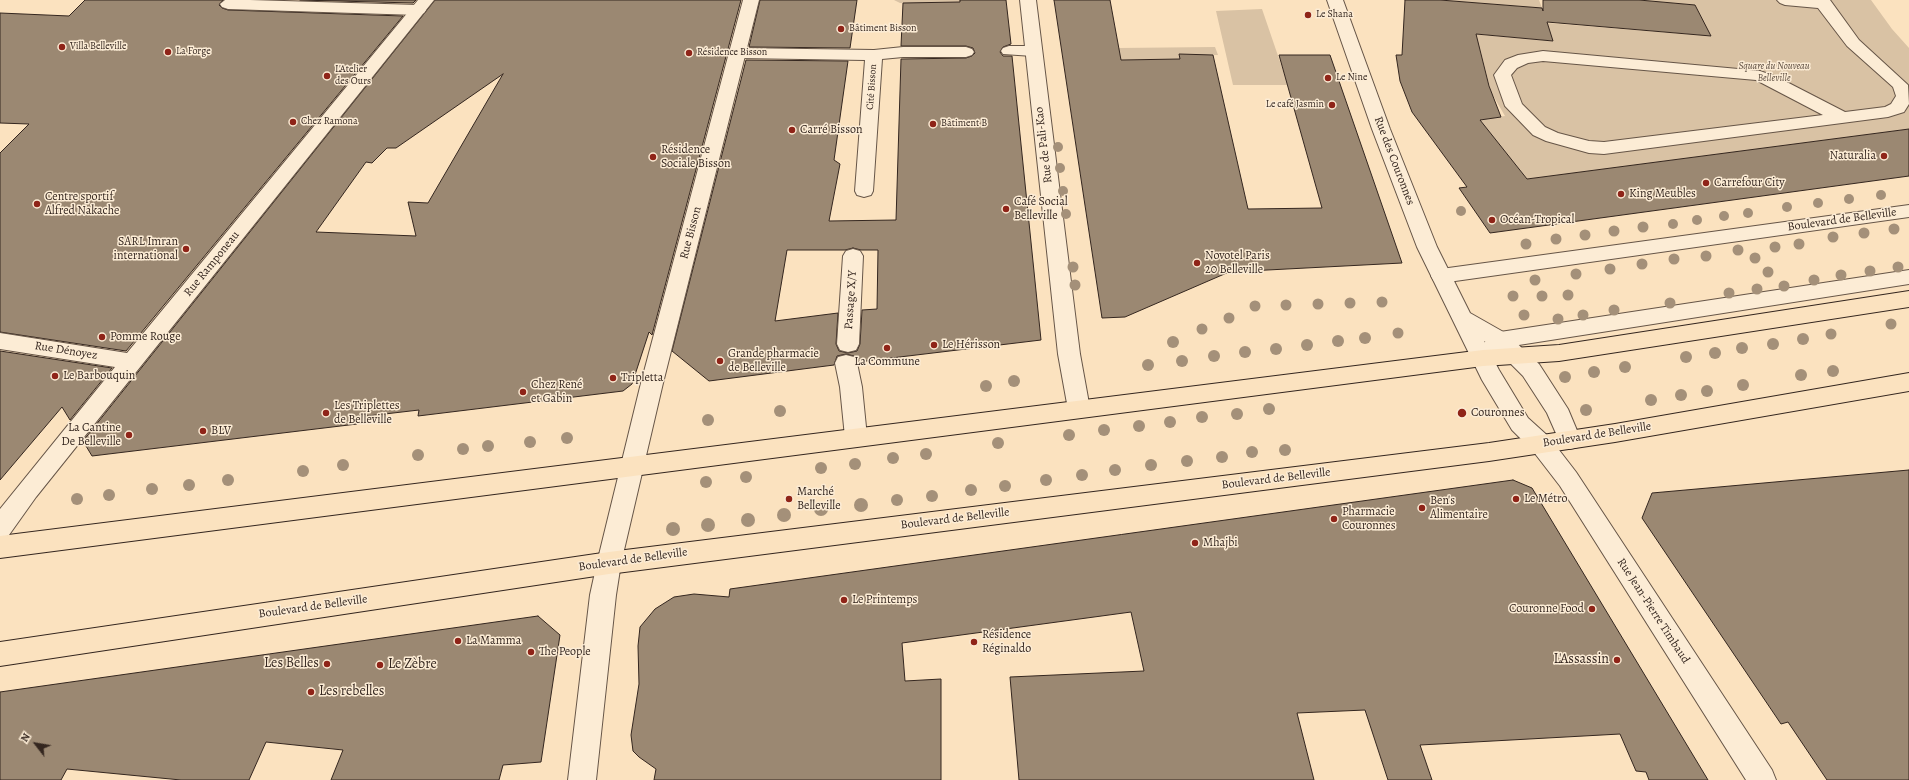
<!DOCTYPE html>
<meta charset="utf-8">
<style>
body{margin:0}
#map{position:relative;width:1909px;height:780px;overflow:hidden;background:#fbe2bf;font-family:Alegreya,serif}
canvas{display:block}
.north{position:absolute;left:16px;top:724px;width:40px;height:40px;-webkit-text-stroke:3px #fcecd5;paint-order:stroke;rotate:301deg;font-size:11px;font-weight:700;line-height:16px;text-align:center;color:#34261f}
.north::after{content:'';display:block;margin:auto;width:14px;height:18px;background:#34261f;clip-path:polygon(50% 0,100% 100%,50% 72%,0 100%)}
</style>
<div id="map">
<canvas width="1909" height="780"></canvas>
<div class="north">N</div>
</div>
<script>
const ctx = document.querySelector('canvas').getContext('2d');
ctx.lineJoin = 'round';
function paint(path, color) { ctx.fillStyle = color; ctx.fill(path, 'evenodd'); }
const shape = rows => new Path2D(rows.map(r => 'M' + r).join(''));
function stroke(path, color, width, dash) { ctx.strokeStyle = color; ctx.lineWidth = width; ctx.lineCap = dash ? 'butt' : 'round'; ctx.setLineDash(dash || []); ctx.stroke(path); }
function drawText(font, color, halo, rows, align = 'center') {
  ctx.font = font + ' Alegreya,serif'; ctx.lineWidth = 3; ctx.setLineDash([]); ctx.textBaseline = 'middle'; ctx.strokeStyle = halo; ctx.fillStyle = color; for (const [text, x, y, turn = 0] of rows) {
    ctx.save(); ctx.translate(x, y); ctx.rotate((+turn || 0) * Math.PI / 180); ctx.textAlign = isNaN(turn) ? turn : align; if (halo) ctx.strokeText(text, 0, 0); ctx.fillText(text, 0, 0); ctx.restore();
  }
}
const green = shape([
 [894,0,960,0,960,5,900,3],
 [1440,0,1539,0,1542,8],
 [1639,0,1871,0,1892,29,1909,48,1909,129,1527,179,1479,120,1505,116,1491,92,1480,49,1452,47,1448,32,1553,41,1547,23,1711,36,1695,5],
 [1262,9,1288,85,1233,85,1216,11],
 [1215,47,1218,55,1179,55,1196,139,1149,70,1147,59,1120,60,1118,48]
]);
const building = shape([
 [85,0,223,0,219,5,222,8,228,10,403,16,126,351,0,332,0,153,29,124,0,123,0,13,69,16,85,0],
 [300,0,416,0,413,3,300,0],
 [435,0,741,0,652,335,649,332,632,384,623,391,418,416,419,410,359,417,357,424,92,456,83,441,435,0],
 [503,74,428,203,408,202,416,236,316,232,366,162,372,163,387,148,396,148,503,74],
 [760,0,857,0,850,48,749,47,760,0],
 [960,0,1006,0,1011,44,1003,47,1000,52,1003,56,1012,56,1041,340,858,362,854,356,846,354,837,356,834,365,709,381,672,351,746,60,848,61,834,160,840,164,829,221,896,220,901,59,966,58,972,56,975,53,973,48,966,46,901,46,903,3,960,2,960,0],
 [853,248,861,250,878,250,877,309,862,310,860,344,857,351,848,353,839,351,836,344,838,313,775,321,787,250,845,250,853,248],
 [1054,0,1110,0,1121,60,1180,59,1179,54,1213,55,1248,209,1322,208,1279,55,1330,55,1402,263,1229,272,1125,317,1102,318,1054,0],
 [1405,0,1440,0,1542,8,1543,11,1543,0,1639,0,1695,5,1711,36,1547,22,1553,41,1476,34,1489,86,1501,117,1480,120,1527,179,1909,129,1909,176,1490,233,1459,188,1467,187,1412,112,1400,81,1396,55,1402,55,1405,0],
 [0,351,112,368,70,420,62,407,0,480,0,351],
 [1909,470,1909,780,1827,780,1788,722,1781,724,1642,518,1652,493,1909,470],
 [1513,480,1532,488,1708,780,1649,780,1646,772,1636,771,1620,734,1420,745,1432,780,1388,780,1365,710,1297,713,1314,780,1019,780,1010,677,1144,671,1131,612,902,643,905,681,941,679,941,780,654,780,656,769,639,757,633,751,631,735,639,684,638,646,640,627,655,609,674,597,694,594,729,597,730,589,1513,480],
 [538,616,560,635,541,762,503,765,499,780,331,780,343,750,266,742,249,780,181,780,67,769,61,780,0,780,0,692,538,616]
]);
const lane = shape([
 [250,0,418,5,424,7,426,10,424,13,418,15,228,9,222,7,220,4,225,0,250,0],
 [1777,0,1830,0,1859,40,1908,85,1909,104,1904,112,1888,117,1604,154,1589,153,1546,141,1533,135,1505,106,1494,75,1505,60,1518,55,1543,51,1760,71,1777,77,1845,112,1885,107,1891,104,1896,96,1893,87,1847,46,1818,8,1785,5,1780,3,1777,0],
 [1543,61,1756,80,1823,115,1604,142,1589,141,1558,133,1545,127,1522,104,1511,75,1517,68,1528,63,1543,61],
 [1009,46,1033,46,1039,48,1041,51,1039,54,1033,56,1003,54,1001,51,1003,48,1009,46],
 [903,47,966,47,972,49,974,52,972,55,966,57,903,57,882,59,873,191,871,195,864,197,857,195,855,191,865,60,738,58,732,56,730,53,732,50,738,48,874,50,903,47],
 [1909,205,1909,217,1441,283,1434,281,1431,276,1434,271,1441,269,1909,205],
 [853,249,860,251,863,256,859,344,856,350,848,352,840,350,837,344,843,256,846,251,853,249],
 [1909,270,1909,284,1506,347,1491,364,1483,366,1475,364,1472,358,1475,352,1493,334,1500,332,1909,270],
 [846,355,854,357,857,363,862,387,867,437,864,444,856,446,848,444,845,437,840,387,835,363,838,357,846,355]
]);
const street = shape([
 [418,0,434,0,36,497,9,535,0,539,0,509,115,367,0,349,0,333,127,353,418,0],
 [743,0,759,0,663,383,621,563,616,595,596,780,568,780,590,595,597,563,641,383,743,0],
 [1020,0,1036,0,1080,354,1090,409,1087,415,1079,418,1071,415,1068,409,1058,354,1020,0],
 [1327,0,1343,0,1390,129,1437,247,1470,313,1507,334,1539,364,1568,409,1581,440,1578,447,1570,449,1562,447,1547,413,1523,376,1493,346,1484,341,1499,370,1528,418,1549,437,1576,472,1772,770,1776,780,1746,780,1560,486,1533,451,1512,430,1482,380,1417,247,1372,129,1327,0]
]);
const primary = shape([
 [1909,291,1909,307,1559,361,1483,366,0,558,0,536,1483,350,1559,345,1909,291],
 [1909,373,1909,391,1615,442,1489,461,609,574,0,666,0,642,609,552,1489,443,1615,424,1909,373]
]);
const trees = [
 [1058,147,5],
 [1060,168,5],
 [1063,191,5],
 [1881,195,5],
 [1849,199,5],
 [1818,203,5],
 [1787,207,5],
 [1461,211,5],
 [1748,213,5],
 [1066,214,5],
 [1724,216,5],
 [1697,220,5],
 [1673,224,5],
 [1643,227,5.5],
 [1894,229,5.5],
 [1614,231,5.5],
 [1864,233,5.5],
 [1585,235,5.5],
 [1833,237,5.5],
 [1556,239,5.5],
 [1526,244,5.5],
 [1799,244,5.5],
 [1775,247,5.5],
 [1738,250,5.5],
 [1706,256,5.5],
 [1755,258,5.5],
 [1674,259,5.5],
 [1642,264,5.5],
 [1073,267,5.5],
 [1898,267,5.5],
 [1610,269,5.5],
 [1870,271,5.5],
 [1768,272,5.5],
 [1576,274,5.5],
 [1841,275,5.5],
 [1535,280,5.5],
 [1814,280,5.5],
 [1075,285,5.5],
 [1784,286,5.5],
 [1757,289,5.5],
 [1729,293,5.5],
 [1568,295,5.5],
 [1513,296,5.5],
 [1542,296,5.5],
 [1382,302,5.5],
 [1350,303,5.5],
 [1670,303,5.5],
 [1318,304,5.5],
 [1286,305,5.5],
 [1255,306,5.5],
 [1614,310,5.5],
 [1524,315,5.5],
 [1583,315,5.5],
 [1229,318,5.5],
 [1558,319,5.5],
 [1891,324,5.5],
 [1202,329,5.5],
 [1398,333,5.5],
 [1831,334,5.5],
 [1365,338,6],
 [1803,339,6],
 [1338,341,6],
 [1173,342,6],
 [1773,344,6],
 [1307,345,6],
 [1742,348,6],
 [1276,349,6],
 [1245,352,6],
 [1715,353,6],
 [1214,356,6],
 [1686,357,6],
 [1182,361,6],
 [1148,365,6],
 [1625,367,6],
 [1833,371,6],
 [1594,372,6],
 [1801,375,6],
 [1565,377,6],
 [1014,381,6],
 [1743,385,6],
 [986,386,6],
 [1707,391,6],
 [1681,395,6],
 [1651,400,6],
 [1269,409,6],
 [1586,410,6],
 [780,411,6],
 [1237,414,6],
 [1202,417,6],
 [708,420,6],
 [1170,422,6],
 [1139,426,6],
 [1104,430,6],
 [1069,435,6],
 [567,438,6],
 [530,442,6],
 [998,443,6],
 [488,446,6],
 [463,449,6],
 [1285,450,6],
 [1252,452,6],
 [926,454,6],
 [418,455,6],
 [1222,457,6],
 [893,458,6],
 [1187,461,6],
 [855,464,6],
 [343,465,6],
 [1151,465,6],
 [821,468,6],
 [1115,470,6],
 [303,471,6],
 [1082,475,6],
 [746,477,6],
 [228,480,6],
 [1046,480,6],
 [706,482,6],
 [189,485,6],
 [1005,486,6],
 [152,489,6],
 [971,490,6],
 [109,495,6],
 [932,496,6],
 [77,499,6],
 [897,500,6],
 [861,505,7],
 [821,509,7],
 [784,515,7],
 [748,520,7],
 [708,525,7],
 [673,529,7]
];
const markers = [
 [1308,15,4,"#8f2418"],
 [841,29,4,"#8f2418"],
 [62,47,4,"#8f2418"],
 [168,52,4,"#8f2418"],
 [689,53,4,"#8f2418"],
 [327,76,4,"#8f2418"],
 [1328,78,4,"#8f2418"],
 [1332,105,4,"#8f2418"],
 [293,122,4,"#8f2418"],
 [933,124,4,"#8f2418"],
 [792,130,4,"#8f2418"],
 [1884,156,4,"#8f2418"],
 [653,157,4,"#8f2418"],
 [1706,183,4,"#8f2418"],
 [1621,194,4,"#8f2418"],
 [37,204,4,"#8f2418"],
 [1006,209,4,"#8f2418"],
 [1492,220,4,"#8f2418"],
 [186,249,4,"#8f2418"],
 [1197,263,4,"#8f2418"],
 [102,337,4,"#8f2418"],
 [934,345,4,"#8f2418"],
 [887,348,4,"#8f2418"],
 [720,361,4,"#8f2418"],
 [55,376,4,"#8f2418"],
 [613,378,4,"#8f2418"],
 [523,392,4,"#8f2418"],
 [326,413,4,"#8f2418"],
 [1462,413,5,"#8f2418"],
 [203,431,4,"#8f2418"],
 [129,435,4,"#8f2418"],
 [789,499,4,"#8f2418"],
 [1516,499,4,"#8f2418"],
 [1422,508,4,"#8f2418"],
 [1334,519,4,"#8f2418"],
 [1195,543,4,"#8f2418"],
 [844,600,4,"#8f2418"],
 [1592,609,4,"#8f2418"],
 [458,641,4,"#8f2418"],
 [974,642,4,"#8f2418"],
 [531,652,4,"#8f2418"],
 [1617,660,4,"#8f2418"],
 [327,664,4,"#8f2418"],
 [380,665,4,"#8f2418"],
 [311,692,4,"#8f2418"]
];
const farPoinames = [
 ["Le Shana",1316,15],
 ["Bâtiment Bisson",849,29],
 ["Villa Belleville",70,47],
 ["La Forge",176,52],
 ["Résidence Bisson",697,53],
 ["L'Atelier",335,70],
 ["des Ours",335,82],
 ["Le Nine",1336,78],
 ["Le café Jasmin",1324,105,"right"],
 ["Chez Ramona",301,122],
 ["Bâtiment B",941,124]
];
const farParknames = [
 ["Square du Nouveau",1774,67],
 ["Belleville",1774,79]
];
const farStreetnames = [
 ["Cité Bisson",872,87,-86]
];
const poiNames = [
 ["Carré Bisson",800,130],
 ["Résidence",661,150],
 ["Sociale Bisson",661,164],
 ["Naturalia",1876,156,"right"],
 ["Carrefour City",1714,183],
 ["King Meubles",1629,194],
 ["Centre sportif",45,197],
 ["Alfred Nakache",45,211],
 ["Café Social",1014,202],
 ["Belleville",1014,216],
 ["Océan-Tropical",1500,220],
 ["SARL Imran",178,242,"right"],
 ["international",178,256,"right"],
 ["Novotel Paris",1205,256],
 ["20 Belleville",1205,270],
 ["Pomme Rouge",110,337],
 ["Le Hérisson",942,345],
 ["Grande pharmacie",728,354],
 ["de Belleville",728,368],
 ["La Commune",887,362,"center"],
 ["Le Barbouquin",63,376],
 ["Tripletta",621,378],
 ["Chez René",531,385],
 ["et Gabin",531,399],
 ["Les Triplettes",334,406],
 ["de Belleville",334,420],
 ["Couronnes",1471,413],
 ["La Cantine",121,428,"right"],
 ["De Belleville",121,442,"right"],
 ["BLV",211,431],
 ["Marché",797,492],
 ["Belleville",797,506],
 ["Le Métro",1524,499],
 ["Ben's",1430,501],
 ["Alimentaire",1430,515],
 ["Pharmacie",1342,512],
 ["Couronnes",1342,526],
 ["Mhajbi",1203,543],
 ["Le Printemps",852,600],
 ["Couronne Food",1584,609,"right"],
 ["Résidence",982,635],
 ["Réginaldo",982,649],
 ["La Mamma",466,641],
 ["The People",539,652]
];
const streetNames = [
 ["Rue de Pali-Kao",1044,145,-97],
 ["Rue des Couronnes",1394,161,69],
 ["Boulevard de Belleville",1842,220,-8],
 ["Rue Bisson",691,233,-75],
 ["Rue Ramponeau",212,264,-51],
 ["Passage X/Y",851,300,-86],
 ["Rue Dénoyez",66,351,9],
 ["Boulevard de Belleville",1597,435,-9],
 ["Boulevard de Belleville",1276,479,-7],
 ["Boulevard de Belleville",955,519,-7],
 ["Boulevard de Belleville",633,560,-8],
 ["Boulevard de Belleville",313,607,-8],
 ["Rue Jean-Pierre Timbaud",1653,611,57]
];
const nearPoinames = [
 ["L'Assassin",1609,660],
 ["Les Belles",319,664],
 ["Le Zèbre",388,665,"left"],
 ["Les rebelles",319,692,"left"]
];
paint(green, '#d9c2a4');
paint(building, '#9b8872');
stroke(building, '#34261f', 1);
stroke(lane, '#665547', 2);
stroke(street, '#665547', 2);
stroke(primary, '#34261f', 2);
paint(lane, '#fcecd5');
paint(street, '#fcecd5');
paint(primary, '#fbe2bf');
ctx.fillStyle = '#a49079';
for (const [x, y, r] of trees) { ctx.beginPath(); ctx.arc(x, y, r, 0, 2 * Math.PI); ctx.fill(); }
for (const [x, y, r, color] of markers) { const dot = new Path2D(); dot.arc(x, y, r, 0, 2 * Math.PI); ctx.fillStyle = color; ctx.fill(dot); stroke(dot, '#fcecd5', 1.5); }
drawText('10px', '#34261f', '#fcecd5', farPoinames, 'left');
drawText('italic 10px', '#5d4d40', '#fcecd5', farParknames);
drawText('10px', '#34261f', '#fcecd5', farStreetnames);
drawText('12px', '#34261f', '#fcecd5', poiNames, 'left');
drawText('12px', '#34261f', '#fcecd5', streetNames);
drawText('14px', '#34261f', '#fcecd5', nearPoinames, 'right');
</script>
